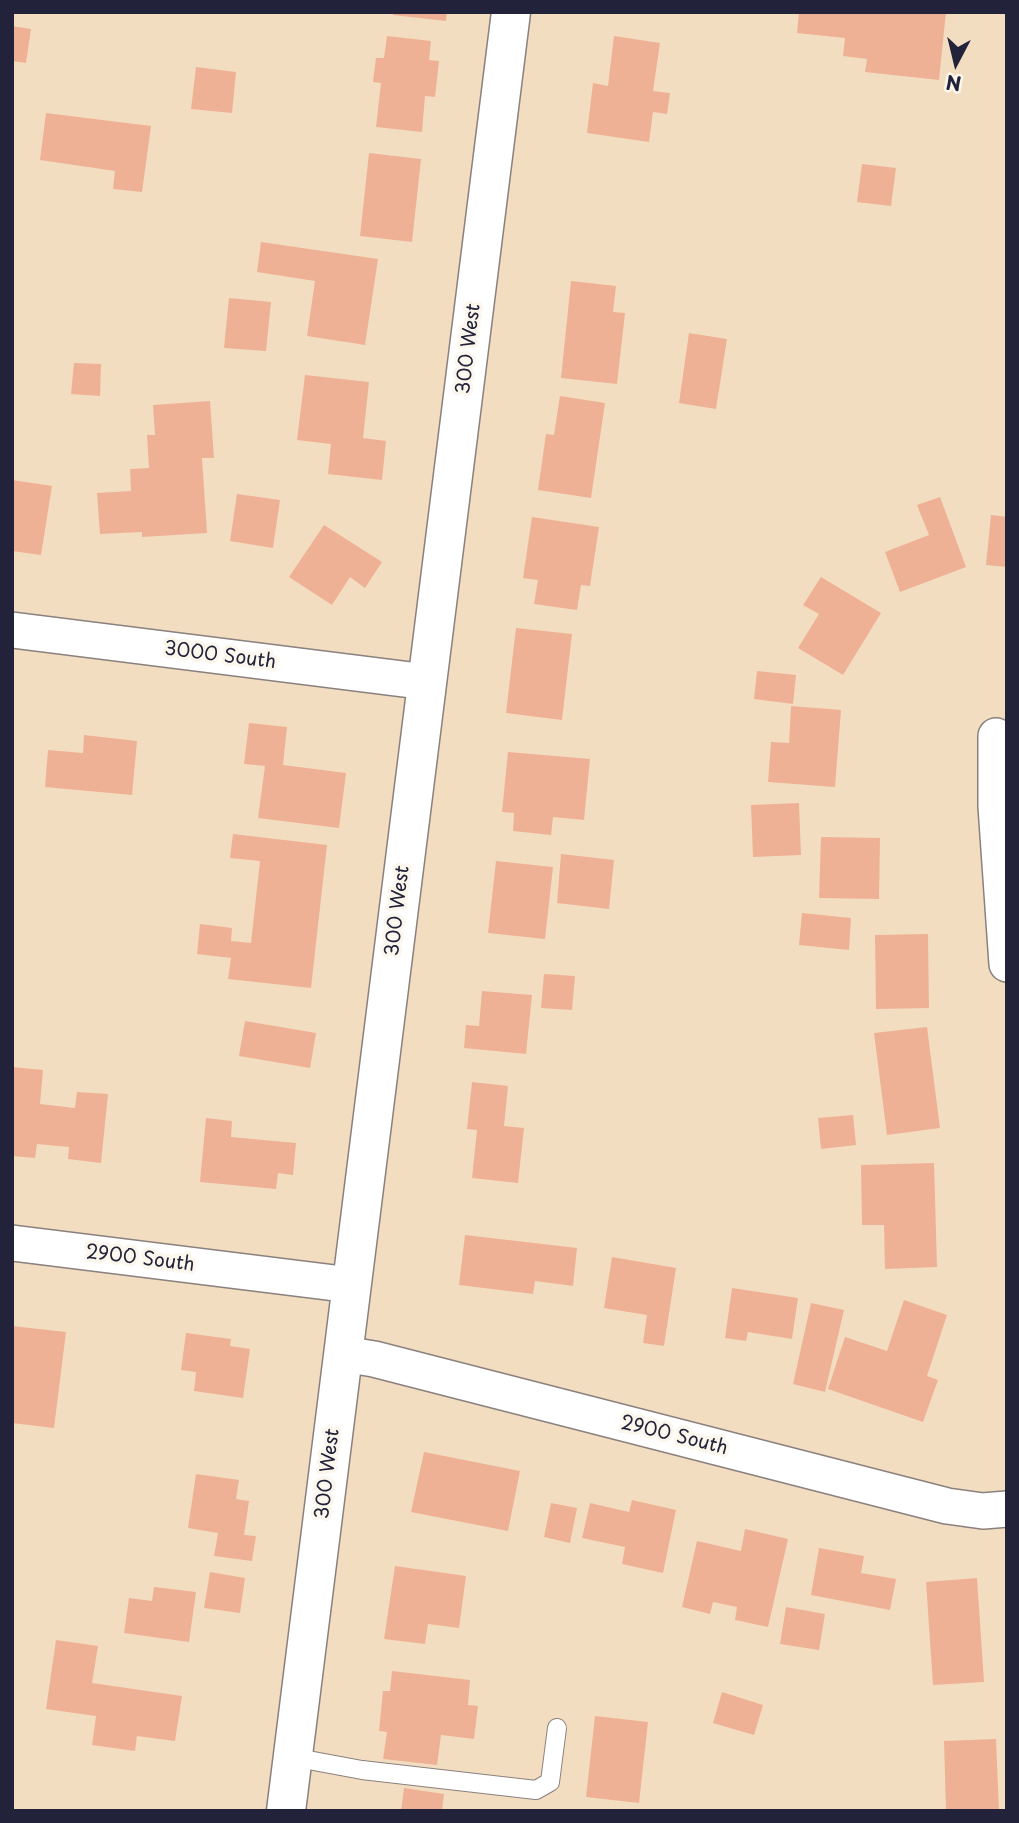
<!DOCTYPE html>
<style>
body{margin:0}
#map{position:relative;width:1019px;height:1823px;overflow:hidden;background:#f3ddc0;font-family:"Playpen Sans",sans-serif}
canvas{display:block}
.frame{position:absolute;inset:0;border:14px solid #22223b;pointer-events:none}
.north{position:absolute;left:921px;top:28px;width:70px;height:70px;-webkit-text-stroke:5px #fbf7ec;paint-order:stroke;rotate:187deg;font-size:19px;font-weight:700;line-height:28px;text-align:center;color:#22223b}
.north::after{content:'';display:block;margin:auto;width:24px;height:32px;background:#22223b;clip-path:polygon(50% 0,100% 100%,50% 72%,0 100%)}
</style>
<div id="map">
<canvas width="1019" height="1823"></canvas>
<div class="frame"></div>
<div class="north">N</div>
</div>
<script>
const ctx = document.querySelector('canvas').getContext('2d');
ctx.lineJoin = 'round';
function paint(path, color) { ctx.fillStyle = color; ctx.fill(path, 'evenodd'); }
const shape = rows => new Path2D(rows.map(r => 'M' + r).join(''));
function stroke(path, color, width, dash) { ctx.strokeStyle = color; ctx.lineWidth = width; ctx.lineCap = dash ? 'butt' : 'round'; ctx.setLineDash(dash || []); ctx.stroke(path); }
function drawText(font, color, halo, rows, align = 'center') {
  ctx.font = font + ' "Playpen Sans",sans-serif'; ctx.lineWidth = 7; ctx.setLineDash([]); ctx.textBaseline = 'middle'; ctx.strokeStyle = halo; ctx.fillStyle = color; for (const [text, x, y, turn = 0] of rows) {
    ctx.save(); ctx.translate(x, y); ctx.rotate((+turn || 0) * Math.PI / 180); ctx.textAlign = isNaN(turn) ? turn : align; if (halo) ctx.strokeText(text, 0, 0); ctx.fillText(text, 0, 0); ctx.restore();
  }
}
const building = shape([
 [393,12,447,12,446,21,393,15],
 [799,12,946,12,939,80,865,72,867,59,843,56,845,38,797,33],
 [12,26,31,29,26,63,12,61],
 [387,36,431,41,429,60,439,61,435,97,425,96,422,132,376,127,381,83,373,82,376,58,384,58],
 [614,36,660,43,653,91,670,93,667,114,653,112,649,142,587,133,593,83,608,86],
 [196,67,236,72,232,113,191,109],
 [46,113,151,126,142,192,113,189,115,171,40,160],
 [369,153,421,159,412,242,360,236],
 [862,164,896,168,891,206,857,202],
 [261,242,378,259,365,345,307,336,315,281,257,272],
 [571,281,616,286,613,312,625,313,617,384,561,378],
 [229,298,271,302,266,351,224,348],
 [689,333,727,339,716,409,679,403],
 [74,363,101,364,100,396,71,394],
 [305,375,369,382,363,438,386,441,382,480,328,474,331,444,297,440],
 [560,396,605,403,591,498,538,490,546,434,554,435],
 [210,401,214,458,202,458,207,533,142,537,142,532,100,534,97,493,131,491,130,469,149,468,147,435,155,435,153,405],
 [12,480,52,486,41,555,12,551],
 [237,494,280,500,273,548,230,541],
 [940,497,966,567,900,592,885,552,929,535,917,505],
 [991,515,1007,517,1007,567,986,565],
 [532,517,599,527,590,586,581,585,577,610,534,604,538,580,523,578],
 [324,525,382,562,365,588,350,577,332,605,289,577],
 [821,577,881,613,843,675,798,648,819,614,803,605],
 [516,628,572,634,562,720,506,713],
 [757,671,796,675,793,704,754,699],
 [791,706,841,710,835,787,768,782,771,742,789,743],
 [249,723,287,727,283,765,346,773,339,828,258,818,265,766,244,764],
 [84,735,137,741,132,795,45,787,48,750,83,753],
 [508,752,590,759,584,820,553,817,551,835,513,831,514,813,502,812],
 [799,803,801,855,753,857,751,805],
 [233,834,327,845,311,988,228,979,231,958,197,954,200,924,232,928,231,941,251,943,260,861,230,858],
 [821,837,880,838,879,899,819,898],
 [561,854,614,860,609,909,557,903],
 [496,861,553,867,545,939,488,933],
 [802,913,851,918,849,950,799,945],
 [928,934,929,1008,876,1009,875,935],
 [544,974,575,976,572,1010,541,1008],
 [482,991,532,995,526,1054,464,1048,466,1025,479,1026],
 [245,1021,316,1033,310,1068,239,1056],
 [927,1027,940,1128,887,1135,874,1033],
 [12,1067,43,1070,40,1104,75,1108,77,1092,108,1094,101,1163,68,1159,69,1147,37,1144,35,1158,12,1156],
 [472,1082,508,1086,504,1126,524,1128,518,1183,472,1178,477,1130,467,1129],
 [853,1115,856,1145,821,1149,818,1118],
 [206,1118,232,1121,231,1137,296,1143,293,1175,278,1173,276,1189,200,1182],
 [934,1163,937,1267,885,1269,884,1225,862,1225,861,1165],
 [465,1235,577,1248,573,1286,535,1281,533,1294,459,1285],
 [612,1257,676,1268,664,1346,643,1343,647,1315,604,1308],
 [732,1288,798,1298,792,1339,748,1332,746,1341,725,1338],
 [904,1300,947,1315,927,1376,938,1380,923,1422,828,1389,845,1337,887,1351],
 [811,1303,844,1310,825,1392,793,1384],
 [12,1326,66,1332,54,1428,12,1423],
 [186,1333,231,1339,230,1346,250,1349,243,1398,194,1391,196,1372,181,1370],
 [424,1452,520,1471,508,1531,411,1512],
 [196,1474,239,1480,236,1499,249,1501,244,1535,256,1536,252,1561,214,1556,218,1533,188,1528],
 [632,1500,676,1510,663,1573,622,1564,625,1547,582,1538,590,1503,629,1512],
 [551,1503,577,1508,570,1543,544,1537],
 [745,1529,788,1539,768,1627,735,1620,737,1607,713,1602,710,1614,682,1607,697,1541,741,1551],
 [819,1548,864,1556,861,1573,896,1579,890,1610,811,1595],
 [395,1566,466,1576,459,1628,428,1624,425,1644,384,1639],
 [210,1572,245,1578,240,1613,204,1608],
 [977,1578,984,1682,933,1685,926,1582],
 [154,1587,196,1592,189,1642,124,1633,129,1598,152,1601],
 [786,1607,825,1614,819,1650,780,1644],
 [56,1640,98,1646,92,1683,182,1696,175,1741,137,1736,135,1751,92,1745,96,1716,46,1709],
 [392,1671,470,1680,468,1705,478,1706,474,1739,441,1735,437,1765,383,1759,387,1732,379,1731,383,1691,390,1691],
 [722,1692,763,1705,754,1735,713,1723],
 [595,1716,648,1722,639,1803,586,1797],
 [996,1739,999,1811,946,1811,944,1741],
 [404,1788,444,1794,442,1811,401,1811]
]);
const service = shape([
 [292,1757,362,1770,536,1790,550,1782,557,1728]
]);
const minor = shape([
 [12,630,427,682],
 [996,736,996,806,1007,964],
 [12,1243,351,1285],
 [343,1354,374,1359,947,1506,983,1511,1007,1509]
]);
const tertiary = shape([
 [286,1811,511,12]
]);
const streetNames = [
 ["300 West",469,349,-83],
 ["3000 South",220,656,7],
 ["300 West",398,911,-83],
 ["2900 South",140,1259,7],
 ["2900 South",674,1436,14],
 ["300 West",328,1474,-83]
];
paint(building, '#efb195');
stroke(service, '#8a807e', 20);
stroke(minor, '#8a807e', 38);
stroke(tertiary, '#8a807e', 41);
stroke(service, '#fff', 18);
stroke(minor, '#fff', 35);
stroke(tertiary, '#fff', 38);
drawText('19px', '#22223b', '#fbf7ec', streetNames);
</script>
